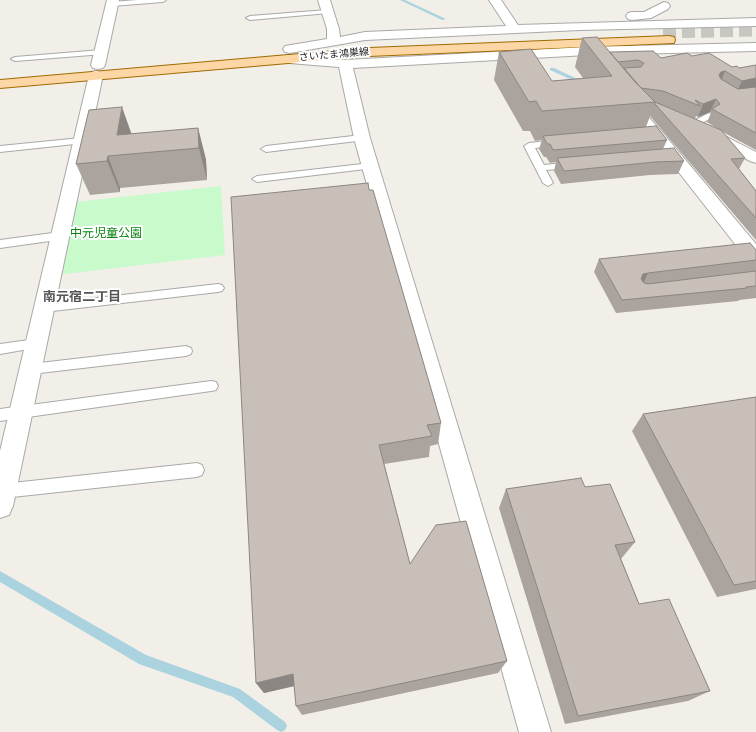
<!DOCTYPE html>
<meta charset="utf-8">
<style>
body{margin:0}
canvas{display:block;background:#f2efe9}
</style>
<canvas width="756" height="732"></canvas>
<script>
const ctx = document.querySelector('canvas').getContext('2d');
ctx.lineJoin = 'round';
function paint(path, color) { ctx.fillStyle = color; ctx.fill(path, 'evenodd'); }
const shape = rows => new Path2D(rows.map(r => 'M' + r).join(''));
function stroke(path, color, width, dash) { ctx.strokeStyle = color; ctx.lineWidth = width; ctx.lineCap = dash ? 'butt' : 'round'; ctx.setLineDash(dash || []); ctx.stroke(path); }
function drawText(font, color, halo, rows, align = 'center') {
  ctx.font = font + ' Signika,"Noto Sans JP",sans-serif'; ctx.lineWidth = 4; ctx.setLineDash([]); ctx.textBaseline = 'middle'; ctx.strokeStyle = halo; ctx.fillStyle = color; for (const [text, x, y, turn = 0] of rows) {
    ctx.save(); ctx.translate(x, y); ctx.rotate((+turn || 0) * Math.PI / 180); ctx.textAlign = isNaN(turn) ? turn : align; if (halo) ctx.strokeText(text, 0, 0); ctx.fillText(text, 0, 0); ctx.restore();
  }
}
const park = shape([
 [221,186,225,255,57,275,75,202]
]);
const stream = shape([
 [400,0,405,0,446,19,442,20,400,0],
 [550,68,554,68,588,84,583,85,550,70,550,68],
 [0,571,146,655,240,689,285,722,287,726,285,730,281,732,277,730,233,697,139,664,0,582,0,571]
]);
const primaryTunnel = shape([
 [663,32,756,30]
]);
const lane = shape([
 [137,0,166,0,163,2,112,6,109,4,112,2,137,0],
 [327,10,331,12,329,13,250,20,246,18,250,16,327,10],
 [101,50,104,50,104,54,15,61,11,59,15,57,101,50],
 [709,113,713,116,712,118,693,127,687,127,686,125,709,113],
 [362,135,367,138,365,140,266,152,261,149,266,146,362,135],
 [81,138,84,139,86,141,84,143,0,152,0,146,81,138],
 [557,140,560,141,562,143,560,145,535,148,544,165,573,162,578,165,573,168,546,170,553,183,548,186,543,183,524,146,529,143,557,140],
 [371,163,374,164,376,166,374,168,257,182,252,179,257,176,371,163],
 [60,232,64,233,65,236,64,239,0,248,0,240,60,232],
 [218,284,222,285,224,288,222,291,218,292,44,312,40,311,38,308,40,305,44,304,218,284],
 [36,339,40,341,42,344,40,347,0,354,0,344,36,339],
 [186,346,191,348,192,351,191,354,186,356,31,374,26,373,24,369,26,365,31,364,186,346],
 [211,381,216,382,218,386,216,390,211,391,0,421,0,409,211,381],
 [197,463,202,465,204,470,202,475,197,477,3,498,0,497,0,485,3,484,197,463]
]);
const street = shape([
 [107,0,119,0,105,65,103,68,98,69,93,68,91,65,107,0],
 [318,0,330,0,339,29,340,37,365,32,506,26,489,0,501,0,518,25,756,18,756,26,580,30,365,40,290,53,285,52,283,49,285,46,327,39,327,29,318,0],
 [664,2,668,3,670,6,668,9,651,18,632,20,628,19,626,16,628,13,632,12,644,12,664,2],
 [756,43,756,51,587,55,353,68,370,138,551,732,519,732,354,138,339,67,289,63,284,62,282,59,284,56,289,55,345,60,587,47,756,43],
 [96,71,101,72,103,75,13,506,9,515,0,518,0,451,89,75,91,72,96,71],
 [626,97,631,98,662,132,756,244,756,263,749,262,652,138,621,104,619,101,621,98,626,97],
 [707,127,756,152,756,163,750,161,702,135,699,132,702,129,707,127]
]);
const primary = shape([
 [669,36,674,37,675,40,674,43,369,56,0,88,0,80,369,48,669,36]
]);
const wall = shape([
 [582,38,610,52,661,58,692,56,732,67,739,68,756,65,756,150,721,131,745,158,739,169,756,191,756,240,650,116,646,127,667,140,663,149,684,161,678,174,650,175,561,184,554,171,556,162,550,163,546,157,544,157,539,149,542,140,535,141,530,131,523,131,494,80,499,52,552,81,583,78,575,67],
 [710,112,711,113,707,122,720,130,695,119,696,116,698,117],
 [198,128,206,160,207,180,120,188,120,192,90,195,76,164,132,134],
 [369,190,441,423,438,444,430,446,429,457,384,464,410,564,507,661,498,673,302,715,296,706,294,686,264,693,256,683],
 [756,250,756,298,739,300,738,301,616,313,594,272,599,259],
 [756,397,756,589,717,597,632,431,643,414],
 [585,487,635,542,621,559,639,604,710,691,688,701,565,724,499,508,506,489]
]);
const shadedWall = shape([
 [725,71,720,84,719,75,721,72],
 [756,78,756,89,736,93,742,81],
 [716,99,710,112,698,117,703,104],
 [122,107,133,138,117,135],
 [198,128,206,160,207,180,199,148],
 [108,156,120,188,120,192,107,161],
 [648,273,642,286,637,287,643,274],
 [293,674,299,685,264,693,256,683]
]);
const building = shape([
 [597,37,635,82,655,102,542,111,536,101,529,102,499,52,531,49,552,81,612,76,582,38,597,37],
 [653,51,661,58,687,53,692,56,709,53,732,67,737,66,739,68,756,65,756,78,742,81,725,71,721,72,719,75,721,79,738,89,756,87,756,133,712,109,720,104,716,99,703,104,695,100,700,106,663,91,641,88,624,68,641,67,644,63,638,60,618,62,610,52,653,51],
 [655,102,721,130,745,158,731,159,756,191,756,218,655,104,655,102],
 [122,107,117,135,198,128,199,148,108,156,107,161,76,164,89,110,122,107],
 [656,126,667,140,553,150,550,144,547,144,543,136,656,126],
 [674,148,684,161,655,162,564,171,557,158,674,148],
 [368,183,369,190,373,190,441,423,427,425,432,436,379,445,410,564,436,525,466,521,507,661,296,706,293,674,256,683,231,197,368,183],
 [750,243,756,250,756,260,648,273,643,274,641,279,644,283,648,284,756,271,756,286,746,287,747,288,622,300,599,259,750,243],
 [756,397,756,581,734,585,643,414,756,397],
 [581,478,585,487,610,484,635,542,615,545,639,604,669,599,710,691,578,716,506,489,581,478]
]);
const farStreetnames = [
 ["さいたま鴻巣線",334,55,-5]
];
const parkNames = [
 ["中元児童公園",106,234]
];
const neighbourhoodNames = [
 ["南元宿二丁目",82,298]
];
paint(park, '#c8facc');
paint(stream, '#aad3df');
stroke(primaryTunnel, '#c8c6c1', 13, [13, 6]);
stroke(lane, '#a9a9a9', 2);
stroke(street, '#a9a9a9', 2);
stroke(primary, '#a06b00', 2);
paint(lane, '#fff');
paint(street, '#fff');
paint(primary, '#fcd6a4');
paint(wall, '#aba49e');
paint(shadedWall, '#8b8681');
paint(building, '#c7bfb8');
stroke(building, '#8b8681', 1);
drawText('10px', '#222', '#fff', farStreetnames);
drawText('12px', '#0c8416', '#fff', parkNames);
drawText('bold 13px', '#555', '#fff', neighbourhoodNames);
</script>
